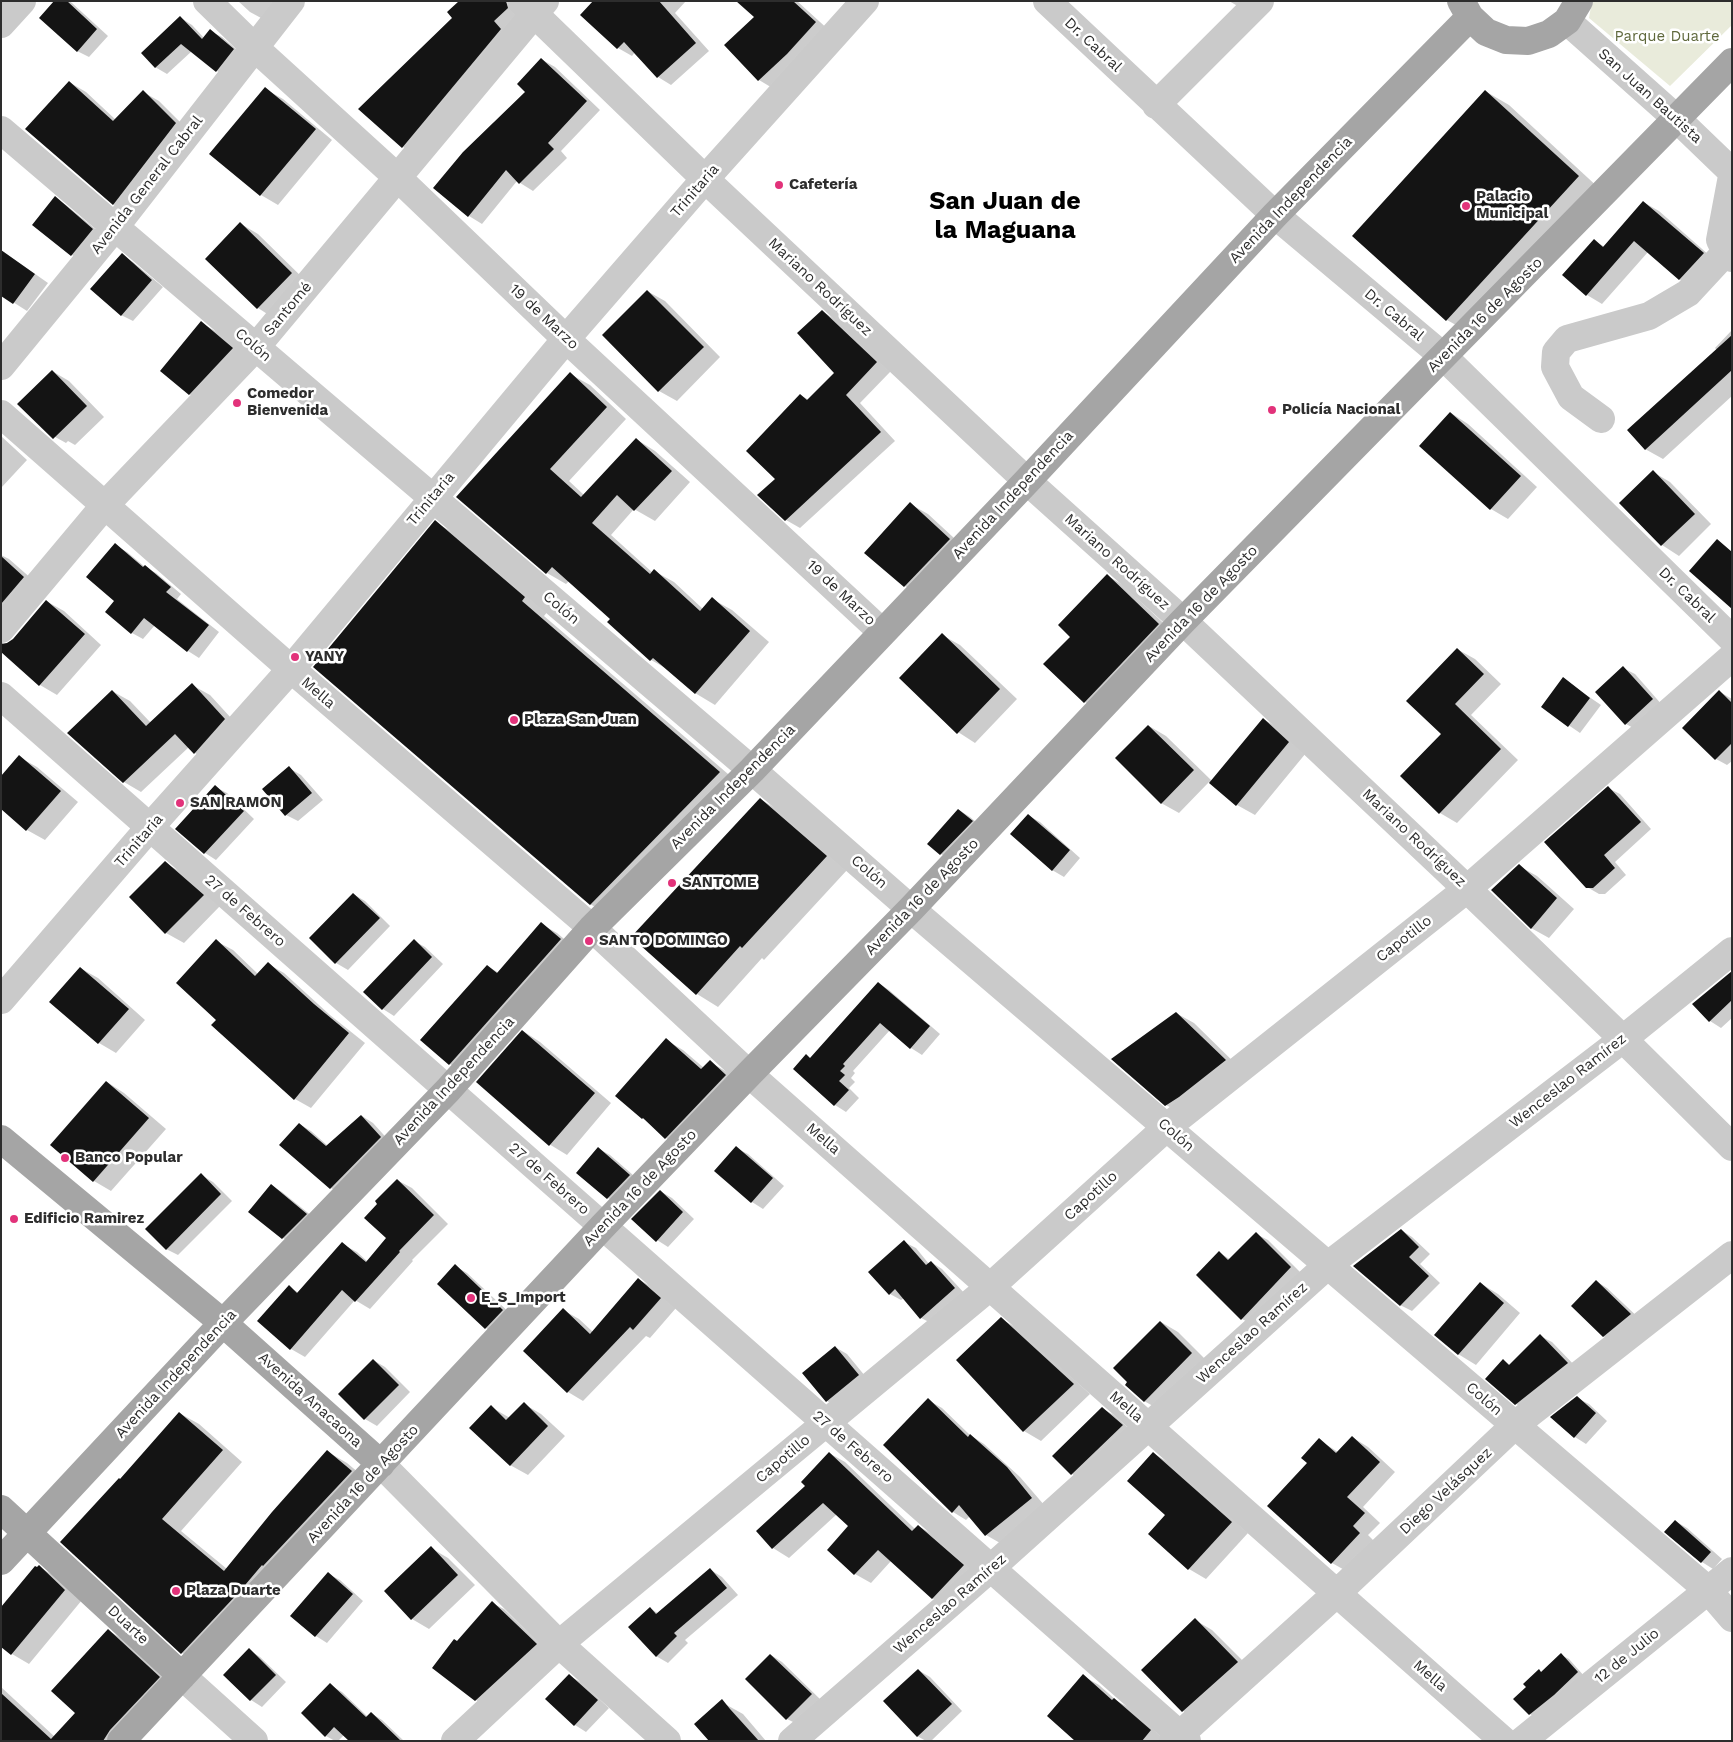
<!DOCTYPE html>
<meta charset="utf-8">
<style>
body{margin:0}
#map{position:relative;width:1733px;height:1742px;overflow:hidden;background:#fff;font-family:"Work Sans",sans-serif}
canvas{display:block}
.frame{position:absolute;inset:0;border:2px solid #2d2d2d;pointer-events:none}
</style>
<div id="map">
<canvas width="1733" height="1742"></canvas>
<div class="frame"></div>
</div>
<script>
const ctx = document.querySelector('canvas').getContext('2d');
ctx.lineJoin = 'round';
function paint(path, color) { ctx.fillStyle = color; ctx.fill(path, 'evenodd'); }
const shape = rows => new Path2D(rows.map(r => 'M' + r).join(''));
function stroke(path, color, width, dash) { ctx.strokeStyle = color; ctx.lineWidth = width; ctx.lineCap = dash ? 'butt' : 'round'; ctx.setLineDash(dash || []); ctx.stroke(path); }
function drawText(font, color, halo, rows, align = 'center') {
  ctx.font = font + ' "Work Sans",sans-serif'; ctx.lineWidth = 5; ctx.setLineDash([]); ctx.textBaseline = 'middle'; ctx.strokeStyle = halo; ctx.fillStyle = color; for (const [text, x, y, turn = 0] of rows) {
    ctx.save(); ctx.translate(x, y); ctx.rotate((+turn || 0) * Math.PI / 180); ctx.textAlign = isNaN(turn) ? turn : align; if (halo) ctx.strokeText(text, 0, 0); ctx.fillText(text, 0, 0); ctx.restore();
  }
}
const green = shape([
 [1592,1,1732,1,1732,25,1670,86,1589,18]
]);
const shadow = shape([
 [56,1,69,1,72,3,108,36,89,57,77,51],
 [238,1,276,1,261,18,250,12],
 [505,1,522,19,419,156,403,147,454,18],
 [594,1,686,1,675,13,709,51,671,85,658,77,635,52,632,56,618,48],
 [740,1,797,1,831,32,774,89,759,80,756,17],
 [1229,1,1265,1,1253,15],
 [181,18,192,25,204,38,210,31,222,37,244,56,228,78,217,71,192,51,167,74,155,67],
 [541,59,555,67,600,110,561,151,567,158,533,191,517,181,482,224,469,216],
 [69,82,86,92,116,120,143,92,159,101,191,133,129,213,113,204],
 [265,89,283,99,332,140,278,205,261,195,211,154],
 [1485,91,1509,105,1601,190,1470,333,1447,320,1354,235],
 [55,198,66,205,104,236,83,261,72,255],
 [1643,202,1659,211,1718,263,1695,288,1679,279,1648,252,1602,304,1587,295,1564,275,1594,241,1605,247],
 [241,224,258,234,309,284,275,319,258,308,207,259],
 [1,250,48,283,27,311,2,295,1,296],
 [122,255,133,262,163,287,133,321,121,315],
 [647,291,665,301,720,357,677,401,659,391,603,335],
 [822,311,836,320,891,371,860,403,895,441,800,528,786,520,777,479,800,395,809,400,836,373],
 [201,323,219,333,250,359,207,404,189,394],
 [1732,330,1732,396,1663,459,1645,449,1717,350,1715,348],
 [52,371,69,381,104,417,75,445,68,441,66,443,48,433],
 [570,374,590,385,626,419,569,481,584,495,636,439,655,451,690,482,655,521,634,509,611,535,653,573,654,571,674,582,703,609,712,599,732,610,769,642,715,705,695,693,669,670,651,660,612,618,569,581,566,584,547,573,458,497],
 [1451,413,1468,424,1537,487,1508,519,1491,509],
 [1,436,27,460,1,488],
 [1653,472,1670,482,1711,524,1679,556,1662,545,1621,503],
 [910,504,928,514,967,550,923,596,905,586,865,553],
 [435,522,459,536,548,611,544,616,742,786,614,918,590,904],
 [115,545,127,552,145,567,156,573,181,594,177,599,219,632,199,658,188,651,155,625,143,639,132,633,116,601],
 [1,555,9,559,41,587,3,637,3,645,13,640,46,601,64,611,101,645,57,695,40,685,1,651],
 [1108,576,1123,585,1174,633,1100,711,1085,702,1072,637],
 [942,635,960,645,1017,699,975,743,958,732],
 [1457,649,1475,659,1501,684,1471,715,1518,760,1457,823,1440,813,1443,734],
 [1623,668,1635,674,1663,706,1637,730,1626,724],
 [1563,679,1601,705,1580,733,1542,707],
 [192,685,210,695,242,730,212,763,195,753,189,747,141,792,124,782,112,691,130,701,151,723],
 [1720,692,1732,699,1732,761,1727,765,1716,759],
 [1263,719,1281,729,1306,753,1255,815,1237,805,1209,782,1179,813,1161,803,1149,726,1166,736,1212,781],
 [19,757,37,767,78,802,45,840,27,830,1,808],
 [289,768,301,775,323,800,298,821,286,815],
 [215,787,227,793,254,819,216,860,205,853,177,828],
 [1608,788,1620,794,1651,829,1615,862,1626,875,1605,894,1599,894,1587,887],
 [760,799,782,812,848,869,764,960,762,958,718,1007,697,994,633,937],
 [959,810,970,817,983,828,953,861,941,854,929,844],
 [1029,816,1040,822,1080,858,1064,877,1052,870],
 [165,863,183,873,220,906,184,943,166,933],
 [1519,866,1537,876,1574,909,1549,938,1531,928],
 [353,894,365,901,390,926,348,970,336,963,311,938],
 [541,924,557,933,576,949,466,1074,450,1064,422,1040,487,966,499,973],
 [216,941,233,950,258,974,268,964,284,973,330,1015,365,1043,311,1108,295,1099,212,1025,218,1020],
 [414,941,425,947,443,964,394,1016,383,1009],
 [80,968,98,978,145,1020,116,1053,99,1043,51,1002],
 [1732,973,1732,1018,1721,1028,1710,1021,1693,1004],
 [878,983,889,990,940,1034,922,1055,911,1048,890,1030,853,1071,855,1073,851,1078,855,1082,849,1088,859,1098,846,1112,835,1105,795,1068,811,1059],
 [1176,1013,1194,1023,1243,1071,1184,1115,1166,1105],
 [523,1031,540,1042,611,1103,567,1155,549,1144],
 [666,1040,683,1050,704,1068,710,1062,727,1072,743,1086,683,1148,666,1138,617,1096],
 [107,1082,124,1093,166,1129,111,1191,94,1181,52,1145],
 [362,1116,373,1123,392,1144,342,1195,331,1188,281,1145,299,1124,311,1131,328,1146],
 [736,1148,748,1154,784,1186,763,1209,752,1202,716,1171],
 [599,1149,610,1155,641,1182,619,1205,608,1198,578,1173],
 [201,1175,213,1182,232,1201,178,1255,166,1249],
 [397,1180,412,1188,448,1224,412,1260,413,1261,370,1309,355,1300,305,1357,291,1349,289,1287,299,1293,342,1244,357,1252,368,1262,388,1238],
 [271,1185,282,1192,318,1221,294,1245,283,1238,250,1212],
 [660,1191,672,1198,694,1219,668,1247,657,1240],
 [1401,1230,1412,1237,1430,1254,1420,1264,1440,1283,1412,1311,1400,1305],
 [1256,1234,1268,1240,1302,1274,1253,1325,1242,1319,1220,1253,1231,1260],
 [904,1242,916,1248,929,1264,931,1262,942,1269,966,1295,933,1324,921,1318,904,1298,901,1300,890,1294],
 [455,1266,467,1273,514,1317,497,1335,486,1328],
 [638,1279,654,1288,676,1308,650,1338,646,1336,583,1401,568,1392,563,1310,579,1319,593,1332],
 [1596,1281,1607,1288,1642,1321,1615,1342,1603,1336],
 [1480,1283,1498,1294,1520,1313,1476,1365,1458,1354],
 [1001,1319,1019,1329,1090,1394,1041,1441,1024,1431],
 [1161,1322,1178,1332,1209,1363,1162,1411,1144,1401],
 [1540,1336,1552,1342,1579,1370,1528,1410,1516,1404,1503,1360,1510,1365],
 [835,1347,847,1354,870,1382,839,1408,827,1401,804,1373],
 [373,1360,385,1367,410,1392,377,1426,365,1419,340,1394],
 [1577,1398,1589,1404,1607,1421,1586,1444,1575,1437,1552,1417],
 [928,1400,942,1408,970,1435,984,1444,1020,1477,1045,1506,1000,1543,986,1535,970,1516,966,1520,953,1512],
 [524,1404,541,1414,565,1436,528,1475,510,1465,491,1407,510,1418],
 [1103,1409,1114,1415,1134,1433,1083,1480,1072,1474],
 [179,1413,199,1424,242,1462,181,1531,227,1569,328,1452,347,1463,371,1483,201,1664,182,1653,121,1480],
 [1352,1437,1368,1447,1395,1472,1363,1507,1380,1523,1368,1535,1376,1543,1348,1572,1332,1563,1269,1506,1309,1463,1319,1440,1338,1452],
 [829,1453,845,1462,915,1529,918,1526,934,1535,979,1575,948,1607,932,1598,891,1561,871,1583,855,1574,828,1550,850,1526,837,1514,789,1558,773,1548,757,1531,807,1486],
 [1153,1453,1171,1464,1248,1533,1206,1579,1189,1569],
 [1675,1521,1687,1528,1722,1559,1713,1569,1702,1562,1666,1532],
 [431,1548,448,1558,475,1585,429,1629,412,1619],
 [39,1567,57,1577,82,1600,29,1664,12,1654],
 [711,1570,722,1577,738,1595,685,1640,688,1643,668,1663,656,1656,650,1608,659,1614],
 [328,1574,340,1580,363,1601,327,1643,316,1636],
 [492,1603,504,1609,547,1651,487,1707,476,1700],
 [1195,1620,1212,1630,1254,1672,1200,1721,1183,1711],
 [109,1631,128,1642,178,1689,130,1741,1,1741,1,1687,55,1737,77,1713],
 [249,1650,260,1657,286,1682,262,1707,251,1700,225,1675],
 [771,1655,782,1662,822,1701,799,1725,787,1719],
 [1561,1655,1569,1659,1585,1677,1537,1719,1530,1714],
 [918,1670,930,1677,962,1711,931,1741,926,1741,917,1736],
 [569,1676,581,1682,609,1708,586,1732,575,1725],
 [1083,1676,1099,1685,1117,1701,1130,1708,1166,1741,1077,1741],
 [330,1685,342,1692,368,1717,371,1713,382,1720,404,1741,351,1741,344,1735,338,1741,335,1741,326,1736],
 [725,1704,743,1714,766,1741,711,1741]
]);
const building = shape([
 [54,1,67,1,97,29,77,52,39,18],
 [459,1,506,1,508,8,494,21,501,29,402,148,358,109,452,18,447,12],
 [593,1,659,1,696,43,657,78,624,42,617,49,580,15],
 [736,1,793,1,816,22,787,54,758,81,724,45,754,17],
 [180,16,202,39,210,29,234,49,216,72,181,44,155,68,141,53],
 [541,58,587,101,548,143,554,149,519,184,506,170,468,217,433,188,463,152,525,92,517,84],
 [69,81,113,121,143,90,176,123,113,205,25,129],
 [265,87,316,129,260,196,209,154],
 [1485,90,1579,176,1446,321,1352,236],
 [55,196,93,229,71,256,32,225],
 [1643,201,1704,253,1679,280,1634,241,1586,296,1562,275,1594,239,1603,247],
 [240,222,292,273,257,309,205,259],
 [1,250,35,274,13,304,1,296],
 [122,253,152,280,121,316,90,289],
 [647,290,704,347,658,392,602,335],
 [822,310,877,362,846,395,881,432,785,521,757,495,775,479,746,451,800,394,807,400,834,373,797,333],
 [201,321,233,348,189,395,160,371],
 [1732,335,1732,370,1645,450,1627,430],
 [52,370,87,406,53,439,17,404],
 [570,372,607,407,550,469,581,497,636,438,672,471,634,511,617,495,592,523,650,574,654,569,700,611,712,597,750,631,695,694,653,658,650,661,607,622,610,619,552,567,546,574,456,497],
 [1450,412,1521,476,1490,510,1419,446],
 [1653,470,1695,514,1661,546,1619,503],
 [910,502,950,539,904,587,864,553],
 [435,520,525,597,522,601,720,772,590,905,313,667],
 [1717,539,1732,552,1732,609,1689,571],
 [115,543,143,567,145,565,171,587,166,592,209,625,187,652,144,618,131,634,105,612,114,601,86,577],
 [1,556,24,577,1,604],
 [1107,574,1159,624,1084,703,1043,664,1070,637,1058,625],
 [46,600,85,634,39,686,1,652,1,644,7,643,13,639],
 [942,633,1000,689,957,734,899,678],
 [1457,648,1484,674,1455,704,1501,749,1439,814,1400,776,1441,734,1406,701],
 [1623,666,1653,699,1625,725,1595,692],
 [1563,677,1590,698,1568,727,1541,707],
 [192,683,225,719,194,754,175,734,123,783,67,733,112,690,146,726],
 [1719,690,1732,703,1732,743,1715,760,1682,728],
 [1263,718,1289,742,1236,806,1209,783],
 [1148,725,1194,770,1161,804,1115,758],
 [19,755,61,791,26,831,1,809,1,776],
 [289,766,312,793,285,816,262,789],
 [215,785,244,811,204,854,175,829],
 [1608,786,1641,822,1604,855,1615,868,1593,888,1586,888,1544,842],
 [760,798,827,856,742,948,740,946,696,995,631,937],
 [958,809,973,821,940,855,927,844],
 [1028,814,1070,850,1052,871,1010,834],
 [165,861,204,895,165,934,129,897],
 [1519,864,1557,898,1531,929,1491,890],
 [353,893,380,918,335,964,309,938],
 [541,922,561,939,449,1065,420,1040,487,965,497,973],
 [216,939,255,976,268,962,314,1004,349,1033,294,1100,211,1025,216,1020,176,983],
 [414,939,432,957,382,1010,363,992],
 [80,967,129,1009,98,1044,49,1002],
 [1732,971,1732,1000,1709,1022,1692,1004],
 [878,982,930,1026,910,1049,880,1023,843,1064,845,1066,840,1071,845,1075,839,1081,849,1090,834,1106,793,1069,806,1054,810,1058],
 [1176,1012,1226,1060,1179,1097,1165,1106,1111,1059],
 [522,1030,595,1093,549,1146,476,1082],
 [666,1038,701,1069,710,1060,726,1075,665,1139,643,1118,642,1119,615,1096],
 [106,1081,149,1118,93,1182,50,1145],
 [361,1115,381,1137,330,1189,279,1145,299,1123,326,1146],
 [736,1146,773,1178,751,1203,714,1171],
 [598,1147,630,1175,607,1199,576,1173],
 [201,1173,221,1194,166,1250,145,1229],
 [397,1179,434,1215,399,1251,400,1252,355,1302,342,1290,290,1350,257,1321,289,1285,297,1293,342,1242,366,1262,386,1238,364,1218,377,1204,375,1201],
 [271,1184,307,1214,282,1239,248,1212],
 [660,1190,683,1212,656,1242,631,1219],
 [1401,1229,1419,1247,1409,1257,1429,1276,1400,1306,1353,1266],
 [1256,1232,1291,1267,1241,1320,1196,1275,1219,1251,1228,1260],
 [904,1240,926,1265,931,1261,955,1288,920,1319,895,1289,889,1295,868,1272],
 [455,1264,503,1310,485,1329,437,1284],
 [638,1278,661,1298,633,1330,630,1327,567,1393,523,1351,563,1308,590,1334],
 [1596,1280,1631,1314,1603,1337,1571,1306],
 [1480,1282,1504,1303,1458,1355,1434,1335],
 [1001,1317,1074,1384,1023,1432,956,1360],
 [1160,1321,1192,1353,1144,1402,1125,1385,1127,1382,1113,1368],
 [1540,1334,1568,1363,1515,1405,1485,1379,1503,1359,1509,1365],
 [835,1346,859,1375,826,1402,802,1373],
 [373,1359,399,1385,364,1420,338,1394],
 [1577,1396,1596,1413,1574,1438,1550,1417],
 [928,1398,968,1437,970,1434,1007,1467,1032,1498,985,1536,959,1505,952,1513,883,1445],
 [524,1402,548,1426,510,1466,469,1428,491,1405,506,1420],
 [1102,1407,1123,1425,1071,1475,1052,1456],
 [179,1412,223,1450,162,1519,224,1571,272,1512,327,1450,352,1471,263,1566,262,1565,240,1591,181,1654,60,1542,119,1478,120,1479],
 [1352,1436,1380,1462,1347,1497,1365,1513,1353,1526,1360,1533,1331,1564,1267,1506,1307,1463,1301,1458,1319,1438,1336,1453],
 [829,1452,912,1531,918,1525,964,1565,932,1599,878,1550,854,1575,827,1550,848,1526,823,1503,772,1549,756,1531,805,1486,801,1482],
 [1153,1452,1232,1522,1188,1570,1148,1534,1165,1515,1127,1481],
 [1675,1520,1711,1552,1701,1563,1664,1532],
 [431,1546,458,1575,411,1620,384,1591],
 [39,1565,65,1590,11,1655,1,1647,1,1607,35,1566,37,1567],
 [710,1568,727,1588,674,1633,677,1636,656,1657,628,1627,650,1607,656,1614],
 [328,1572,353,1594,315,1637,290,1616],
 [492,1601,537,1644,475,1701,432,1668,454,1639,457,1641],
 [1195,1618,1238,1662,1182,1712,1141,1670],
 [108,1629,160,1677,110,1730,103,1741,1,1741,1,1693,51,1739,75,1713,51,1691],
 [249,1648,276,1675,250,1701,223,1675],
 [1561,1653,1578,1672,1554,1695,1529,1715,1513,1699,1526,1687,1523,1684,1539,1669,1541,1672],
 [770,1654,812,1694,786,1720,745,1679],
 [918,1669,952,1704,917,1737,883,1701],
 [569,1674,598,1700,574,1726,545,1699],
 [1083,1674,1112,1700,1114,1698,1151,1730,1142,1741,1075,1741,1047,1716],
 [330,1683,366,1717,371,1712,401,1741,349,1741,334,1727,325,1737,301,1713],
 [722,1699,730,1709,759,1741,709,1741,694,1724]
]);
const minor = shape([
 [207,1,254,47,398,178,566,339,882,632],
 [521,1,705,179,869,333,1027,481,1183,621,1467,889,1623,1039,1732,1147],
 [1047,1,1275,215,1444,357,1732,639],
 [1567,21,1677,119,1732,172],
 [1,24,22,1],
 [1156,105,1260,1],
 [1,130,752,770,911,909,1708,1590,1732,1618],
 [1732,176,1720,240,1726,252,1732,258],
 [1,366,115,227,291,1],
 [1,414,291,669,592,928,749,1074,1504,1741],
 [1601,419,1571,397,1555,367,1556,352,1567,339,1649,316,1688,293,1726,252],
 [1,629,105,505,256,347,545,1],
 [1,696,1187,1741],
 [1,1000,150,827,291,669,566,339,705,179,865,1],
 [381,1464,559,1644,667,1741],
 [182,1676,254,1741],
 [455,1741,559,1644,990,1287,1167,1127,1467,889,1732,657],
 [792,1741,991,1568,1328,1265,1623,1039,1732,951],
 [1173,1741,1337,1593,1515,1425,1732,1255],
 [1522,1741,1732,1571]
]);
const major = shape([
 [1461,1,1470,17,1486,32,1506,40,1528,41,1549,34,1567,21,1579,1],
 [1,1139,223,1323,381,1464],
 [1,1509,182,1676],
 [1,1561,223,1323,448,1090,592,928,752,770,1027,481,1275,215,1470,17],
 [121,1741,603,1226,749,1074,911,909,1183,621,1732,62]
]);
const markers = [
 [779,185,5,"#e2327a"],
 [1466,206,5,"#e2327a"],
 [237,403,5,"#e2327a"],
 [1272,410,5,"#e2327a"],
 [295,657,5,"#e2327a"],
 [514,720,5,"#e2327a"],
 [180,803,5,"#e2327a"],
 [672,883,5,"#e2327a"],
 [589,941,5,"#e2327a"],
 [65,1158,5,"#e2327a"],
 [14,1219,5,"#e2327a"],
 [471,1298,5,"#e2327a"],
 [176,1591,5,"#e2327a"]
];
const parkNames = [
 ["Parque Duarte",1667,37]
];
const streetNames = [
 ["Dr. Cabral",1093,45,43],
 ["San Juan Bautista",1650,96,42],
 ["Avenida General Cabral",147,185,-52],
 ["Trinitaria",695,191,-49],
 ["Avenida Independencia",1291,200,-46],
 ["Mariano Rodríguez",820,287,43],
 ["Santomé",288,309,-50],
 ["Dr. Cabral",1394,315,40],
 ["Avenida 16 de Agosto",1485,315,-45],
 ["19 de Marzo",544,317,43],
 ["Colón",253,345,41],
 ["Avenida Independencia",1013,495,-47],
 ["Trinitaria",431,499,-50],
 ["Mariano Rodríguez",1117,562,42],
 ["19 de Marzo",841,593,43],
 ["Dr. Cabral",1687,595,44],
 ["Avenida 16 de Agosto",1201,604,-46],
 ["Colón",561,608,40],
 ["Mella",318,693,41],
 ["Avenida Independencia",733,787,-45],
 ["Mariano Rodríguez",1414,838,43],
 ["Trinitaria",139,841,-49],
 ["Colón",869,872,41],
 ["Avenida 16 de Agosto",922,897,-46],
 ["27 de Febrero",245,911,41],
 ["Capotillo",1404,939,-38],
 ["Avenida Independencia",454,1081,-47],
 ["Wenceslao Ramírez",1568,1081,-38],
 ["Colón",1176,1135,41],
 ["Mella",823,1139,41],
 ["27 de Febrero",549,1179,41],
 ["Avenida 16 de Agosto",640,1188,-46],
 ["Capotillo",1091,1196,-42],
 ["Wenceslao Ramírez",1252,1333,-42],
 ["Avenida Independencia",176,1374,-47],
 ["Colón",1484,1399,41],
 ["Avenida Anacaona",310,1400,42],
 ["Mella",1126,1407,41],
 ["27 de Febrero",853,1447,41],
 ["Capotillo",783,1459,-40],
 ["Avenida 16 de Agosto",363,1484,-47],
 ["Diego Velásquez",1446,1491,-43],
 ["Wenceslao Ramírez",950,1604,-41],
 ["Duarte",128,1625,43],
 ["12 de Julio",1627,1656,-39],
 ["Mella",1430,1676,41]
];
const poiNames = [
 ["Cafetería",789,185],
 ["Palacio",1476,197],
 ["Municipal",1476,214],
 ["Comedor",247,394],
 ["Bienvenida",247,411],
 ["Policía Nacional",1282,410],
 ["YANY",305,657],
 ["Plaza San Juan",524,720],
 ["SAN RAMON",190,803],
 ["SANTOME",682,883],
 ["SANTO DOMINGO",599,941],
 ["Banco Popular",75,1158],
 ["Edificio Ramirez",24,1219],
 ["E_S_Import",481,1298],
 ["Plaza Duarte",186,1591]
];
const townNames = [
 ["San Juan de",1005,202],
 ["la Maguana",1005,231]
];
paint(green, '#e9ebdb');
paint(shadow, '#0003');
paint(building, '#141414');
stroke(minor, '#cacaca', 28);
stroke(major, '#a5a5a5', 28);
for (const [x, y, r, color] of markers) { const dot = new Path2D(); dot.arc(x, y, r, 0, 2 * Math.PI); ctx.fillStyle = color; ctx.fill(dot); stroke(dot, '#fff', 2); }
drawText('15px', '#5f683c', '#fff', parkNames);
drawText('15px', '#2d2d2d', '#fff', streetNames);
drawText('bold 15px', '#2d2d2d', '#fff', poiNames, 'left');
drawText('bold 25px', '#000', '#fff', townNames);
</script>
